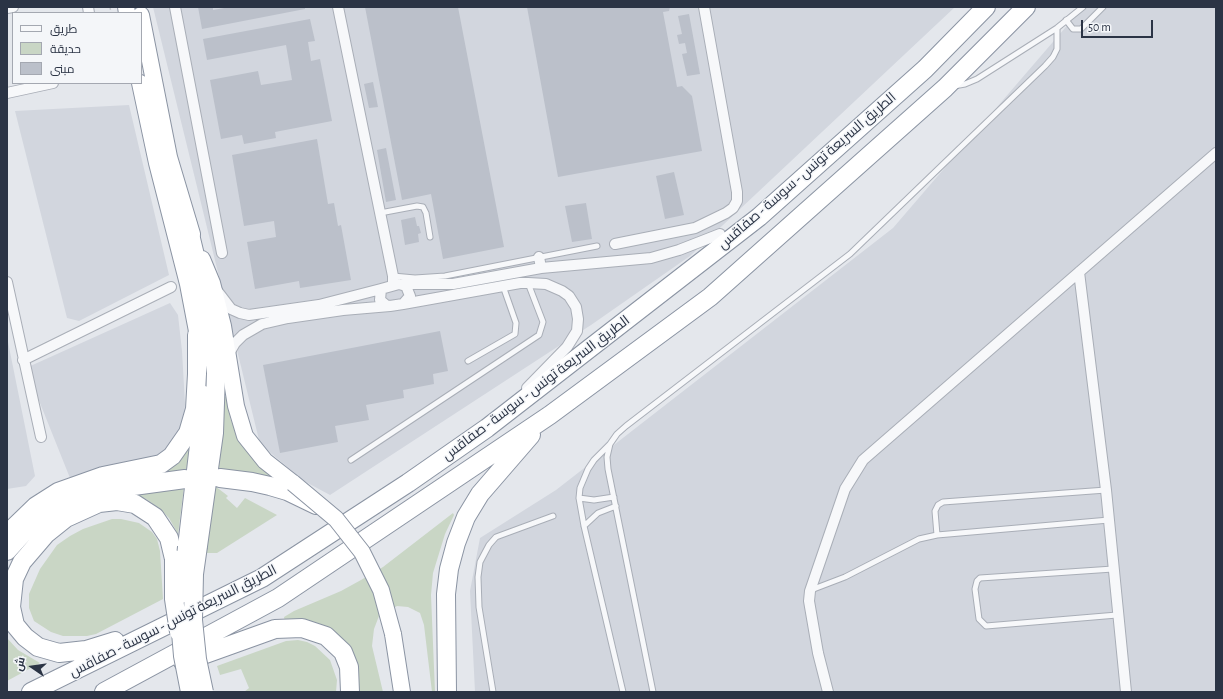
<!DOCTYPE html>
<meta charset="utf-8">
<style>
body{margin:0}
#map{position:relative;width:1223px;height:699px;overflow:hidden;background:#e4e7ec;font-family:"Alegreya Sans",Cairo,sans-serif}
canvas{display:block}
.frame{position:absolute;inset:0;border:8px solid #2b3445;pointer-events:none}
.legend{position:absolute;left:12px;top:12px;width:130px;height:72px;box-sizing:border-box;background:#f4f6f9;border:1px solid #a4a8b1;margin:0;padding:5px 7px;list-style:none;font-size:12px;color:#2b3445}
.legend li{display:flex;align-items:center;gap:8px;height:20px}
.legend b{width:20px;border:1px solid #a4a8b1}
.north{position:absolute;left:12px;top:647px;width:40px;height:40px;-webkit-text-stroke:3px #f4f6f9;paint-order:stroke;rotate:283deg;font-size:11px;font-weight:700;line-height:16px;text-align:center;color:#2b3445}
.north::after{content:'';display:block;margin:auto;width:14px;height:18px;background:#2b3445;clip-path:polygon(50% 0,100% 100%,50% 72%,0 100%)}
.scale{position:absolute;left:1081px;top:20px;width:72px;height:18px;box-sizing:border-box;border:2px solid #2b3445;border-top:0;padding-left:5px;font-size:12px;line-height:14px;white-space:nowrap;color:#2b3445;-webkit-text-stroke:3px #f4f6f9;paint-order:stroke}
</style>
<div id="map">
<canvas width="1223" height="699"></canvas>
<div class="frame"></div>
<ul class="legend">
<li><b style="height:5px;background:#f7f8fa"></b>طريق</li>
<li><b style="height:11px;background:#c9d6c5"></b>حديقة</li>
<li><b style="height:11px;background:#bbc0ca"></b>مبنى</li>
</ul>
<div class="north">ش</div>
<div class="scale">50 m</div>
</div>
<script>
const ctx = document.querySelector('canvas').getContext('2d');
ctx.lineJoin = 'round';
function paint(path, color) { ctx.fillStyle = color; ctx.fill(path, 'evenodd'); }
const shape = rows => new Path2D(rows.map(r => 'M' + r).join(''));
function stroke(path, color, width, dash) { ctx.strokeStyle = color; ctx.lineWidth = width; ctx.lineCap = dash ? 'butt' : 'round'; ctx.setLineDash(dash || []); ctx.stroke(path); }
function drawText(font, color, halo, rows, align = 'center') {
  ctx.font = font + ' "Alegreya Sans",Cairo,sans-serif'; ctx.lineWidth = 3; ctx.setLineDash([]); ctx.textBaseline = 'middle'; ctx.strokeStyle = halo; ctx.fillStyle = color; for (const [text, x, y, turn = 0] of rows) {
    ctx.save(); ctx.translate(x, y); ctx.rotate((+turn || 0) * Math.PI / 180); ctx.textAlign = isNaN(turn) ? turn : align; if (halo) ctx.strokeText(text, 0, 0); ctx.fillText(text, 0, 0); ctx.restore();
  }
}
const built = shape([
 [153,7,955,7,690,256,591,325,330,495,304,481,260,444],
 [1083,7,1216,7,1216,692,475,692,470,591,480,538,556,490,893,228],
 [129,105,169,275,79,321,67,318,15,111],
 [170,303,178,315,182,351,185,404,184,424,174,443,164,452,151,458,70,478,26,368],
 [7,337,35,476,26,486,7,489]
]);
const green = shape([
 [224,397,228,397,230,418,242,445,256,462,276,479,217,470],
 [189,445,191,445,186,471,141,477],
 [215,486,228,496,226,498,237,508,245,498,277,515,217,553,205,553],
 [184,487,178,534,169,518,159,508,146,499,128,494],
 [453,513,454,515,445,534,433,573,431,595,435,692,432,692,424,625,420,613,408,607,397,606,379,616,374,629,372,646,383,692,359,692,357,664,330,629,315,623,285,622,284,617,294,611,341,591,361,580,383,567],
 [112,519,121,519,139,523,152,532,157,539,160,551,163,599,96,634,87,636,63,636,51,632,34,621,29,608,29,594,40,569,57,545,70,536,83,529],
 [7,638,18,650,40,663,7,681],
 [298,640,307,642,315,646,330,660,337,680,336,692,244,692,249,688,241,669,220,675,217,666,286,641]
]);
const building = shape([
 [198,7,213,7,213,10,230,7,305,7,305,9,202,29],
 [365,7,458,7,504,247,443,259,431,194,402,200],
 [527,7,670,7,669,11,663,12,677,87,682,86,692,96,702,151,558,177],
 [689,14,700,74,687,76,682,54,687,53,685,43,679,44,677,35,682,34,678,16],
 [310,19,315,41,308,42,311,61,320,59,332,121,275,132,276,138,244,144,242,135,221,139,210,80,258,71,261,85,292,80,286,45,207,60,203,39],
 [373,82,378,107,369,108,364,84],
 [317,139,328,204,334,203,338,226,341,225,351,280,300,288,299,281,255,289,247,242,276,237,274,221,244,226,232,155],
 [386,148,396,200,386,202,377,150],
 [674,172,684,215,665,219,656,176],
 [586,203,592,239,572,242,565,206],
 [415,217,417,226,419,226,421,233,418,234,419,242,405,245,401,220],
 [440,331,448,371,433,374,434,384,403,390,404,398,366,405,369,420,335,426,338,442,280,453,263,365]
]);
const path = shape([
 [110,7,111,13]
]);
const service = shape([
 [1066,20,1073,29,1081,29,1103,7],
 [954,86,965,84,977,79,1057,28,1083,7],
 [380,213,417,206,423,207,426,213,430,237],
 [393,276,415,278,445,276,597,246],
 [468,361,515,334,516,323,503,286],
 [610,444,594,460,588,469,580,488,579,498,584,526,623,692],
 [351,460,539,335,543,322,528,283],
 [579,498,594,500,614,497],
 [584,526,598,513,616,506],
 [937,535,935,511,938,505,943,502,1106,490],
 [1113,569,980,578,977,581,975,589,979,619,986,626,1117,615],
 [811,590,845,577,919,539,937,535,1109,520],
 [493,692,479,607,478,577,480,562,489,545,496,537,553,516],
 [653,692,608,469,607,457,610,444,617,434,626,426,850,254,1045,66,1053,57,1057,49,1057,28]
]);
const minor = shape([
 [88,7,89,13],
 [175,7,222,253],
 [338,7,393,276,393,285],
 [7,8,13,7],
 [7,93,53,83],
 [615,244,695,228,726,213,733,208,737,201,737,192,704,7],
 [539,257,541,268],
 [1079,272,1106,490,1126,692],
 [7,282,41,437],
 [403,284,453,284,541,268,651,258,679,250,720,234],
 [218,292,231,309,240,313,249,315,319,305,381,289],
 [403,304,410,296,406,286,399,284,381,289,380,300,386,305,390,306,403,304,520,283,528,283,546,284,562,291,569,296,576,307,578,319,577,331,567,347,527,388],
 [228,355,235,343,243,335,262,324,288,318,343,310,390,306],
 [23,360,171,287],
 [828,692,818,653,809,601,810,591,845,489,863,460,1216,153]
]);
const trunk = shape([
 [126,7,127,13],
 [141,15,169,157,192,234],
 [140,83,157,163,188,284,200,347],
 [202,259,212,283,223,326,236,406,245,436,265,461,293,483],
 [186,547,204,394],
 [393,634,402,692]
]);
const motorway = shape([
 [187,222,208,309,216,373,214,433,198,546],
 [220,478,252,482,270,486,287,491,316,505],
 [7,534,36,506,58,492,103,476,161,464,172,456,188,433,195,409,197,374,197,335],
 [7,551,26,530,44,517,80,498,101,491,126,487,185,479],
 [115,641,86,650,59,653,38,647,25,637,15,625,11,607,14,579,22,562,46,534,66,518,99,503,117,501,135,504,155,517,169,538,174,559],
 [183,662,275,629,302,628,326,636,343,652,349,667,350,692],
 [31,692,262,578,408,483,487,428,759,217,925,69,986,7],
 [104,692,278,598,550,415,710,297,945,88,1026,7],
 [447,692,446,594,449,569,456,543,466,517,480,494,531,435]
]);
const trunkBridge = shape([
 [293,483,336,519,362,552,381,590,393,634],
 [181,595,186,547],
 [179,620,182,656,189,692]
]);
const motorwayBridge = shape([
 [198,546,194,574,193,620,197,659,204,692],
 [174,559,174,599,179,632]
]);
const streetNames = [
 ["الطريق السريعة تونس - سوسة - صفاقس",807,171,-41],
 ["الطريق السريعة تونس - سوسة - صفاقس",536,388,-37],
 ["الطريق السريعة تونس - سوسة - صفاقس",173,621,-27]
];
paint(built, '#d2d6de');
paint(green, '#c9d6c5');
paint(building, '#bbc0ca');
stroke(service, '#a9aeb7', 7);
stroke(minor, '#a9aeb7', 12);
stroke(trunk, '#8b94a3', 18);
stroke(motorway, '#8b94a3', 20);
stroke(path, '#c2c5cb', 1.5, [3, 3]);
stroke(service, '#f7f8fa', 5);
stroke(minor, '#f7f8fa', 10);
stroke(trunk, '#fff', 16);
stroke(motorway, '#fff', 18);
stroke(trunkBridge, '#8b94a3', 18, []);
stroke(motorwayBridge, '#8b94a3', 20, []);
stroke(trunkBridge, '#fff', 16);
stroke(motorwayBridge, '#fff', 18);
drawText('14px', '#2b3445', '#f4f6f9', streetNames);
</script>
